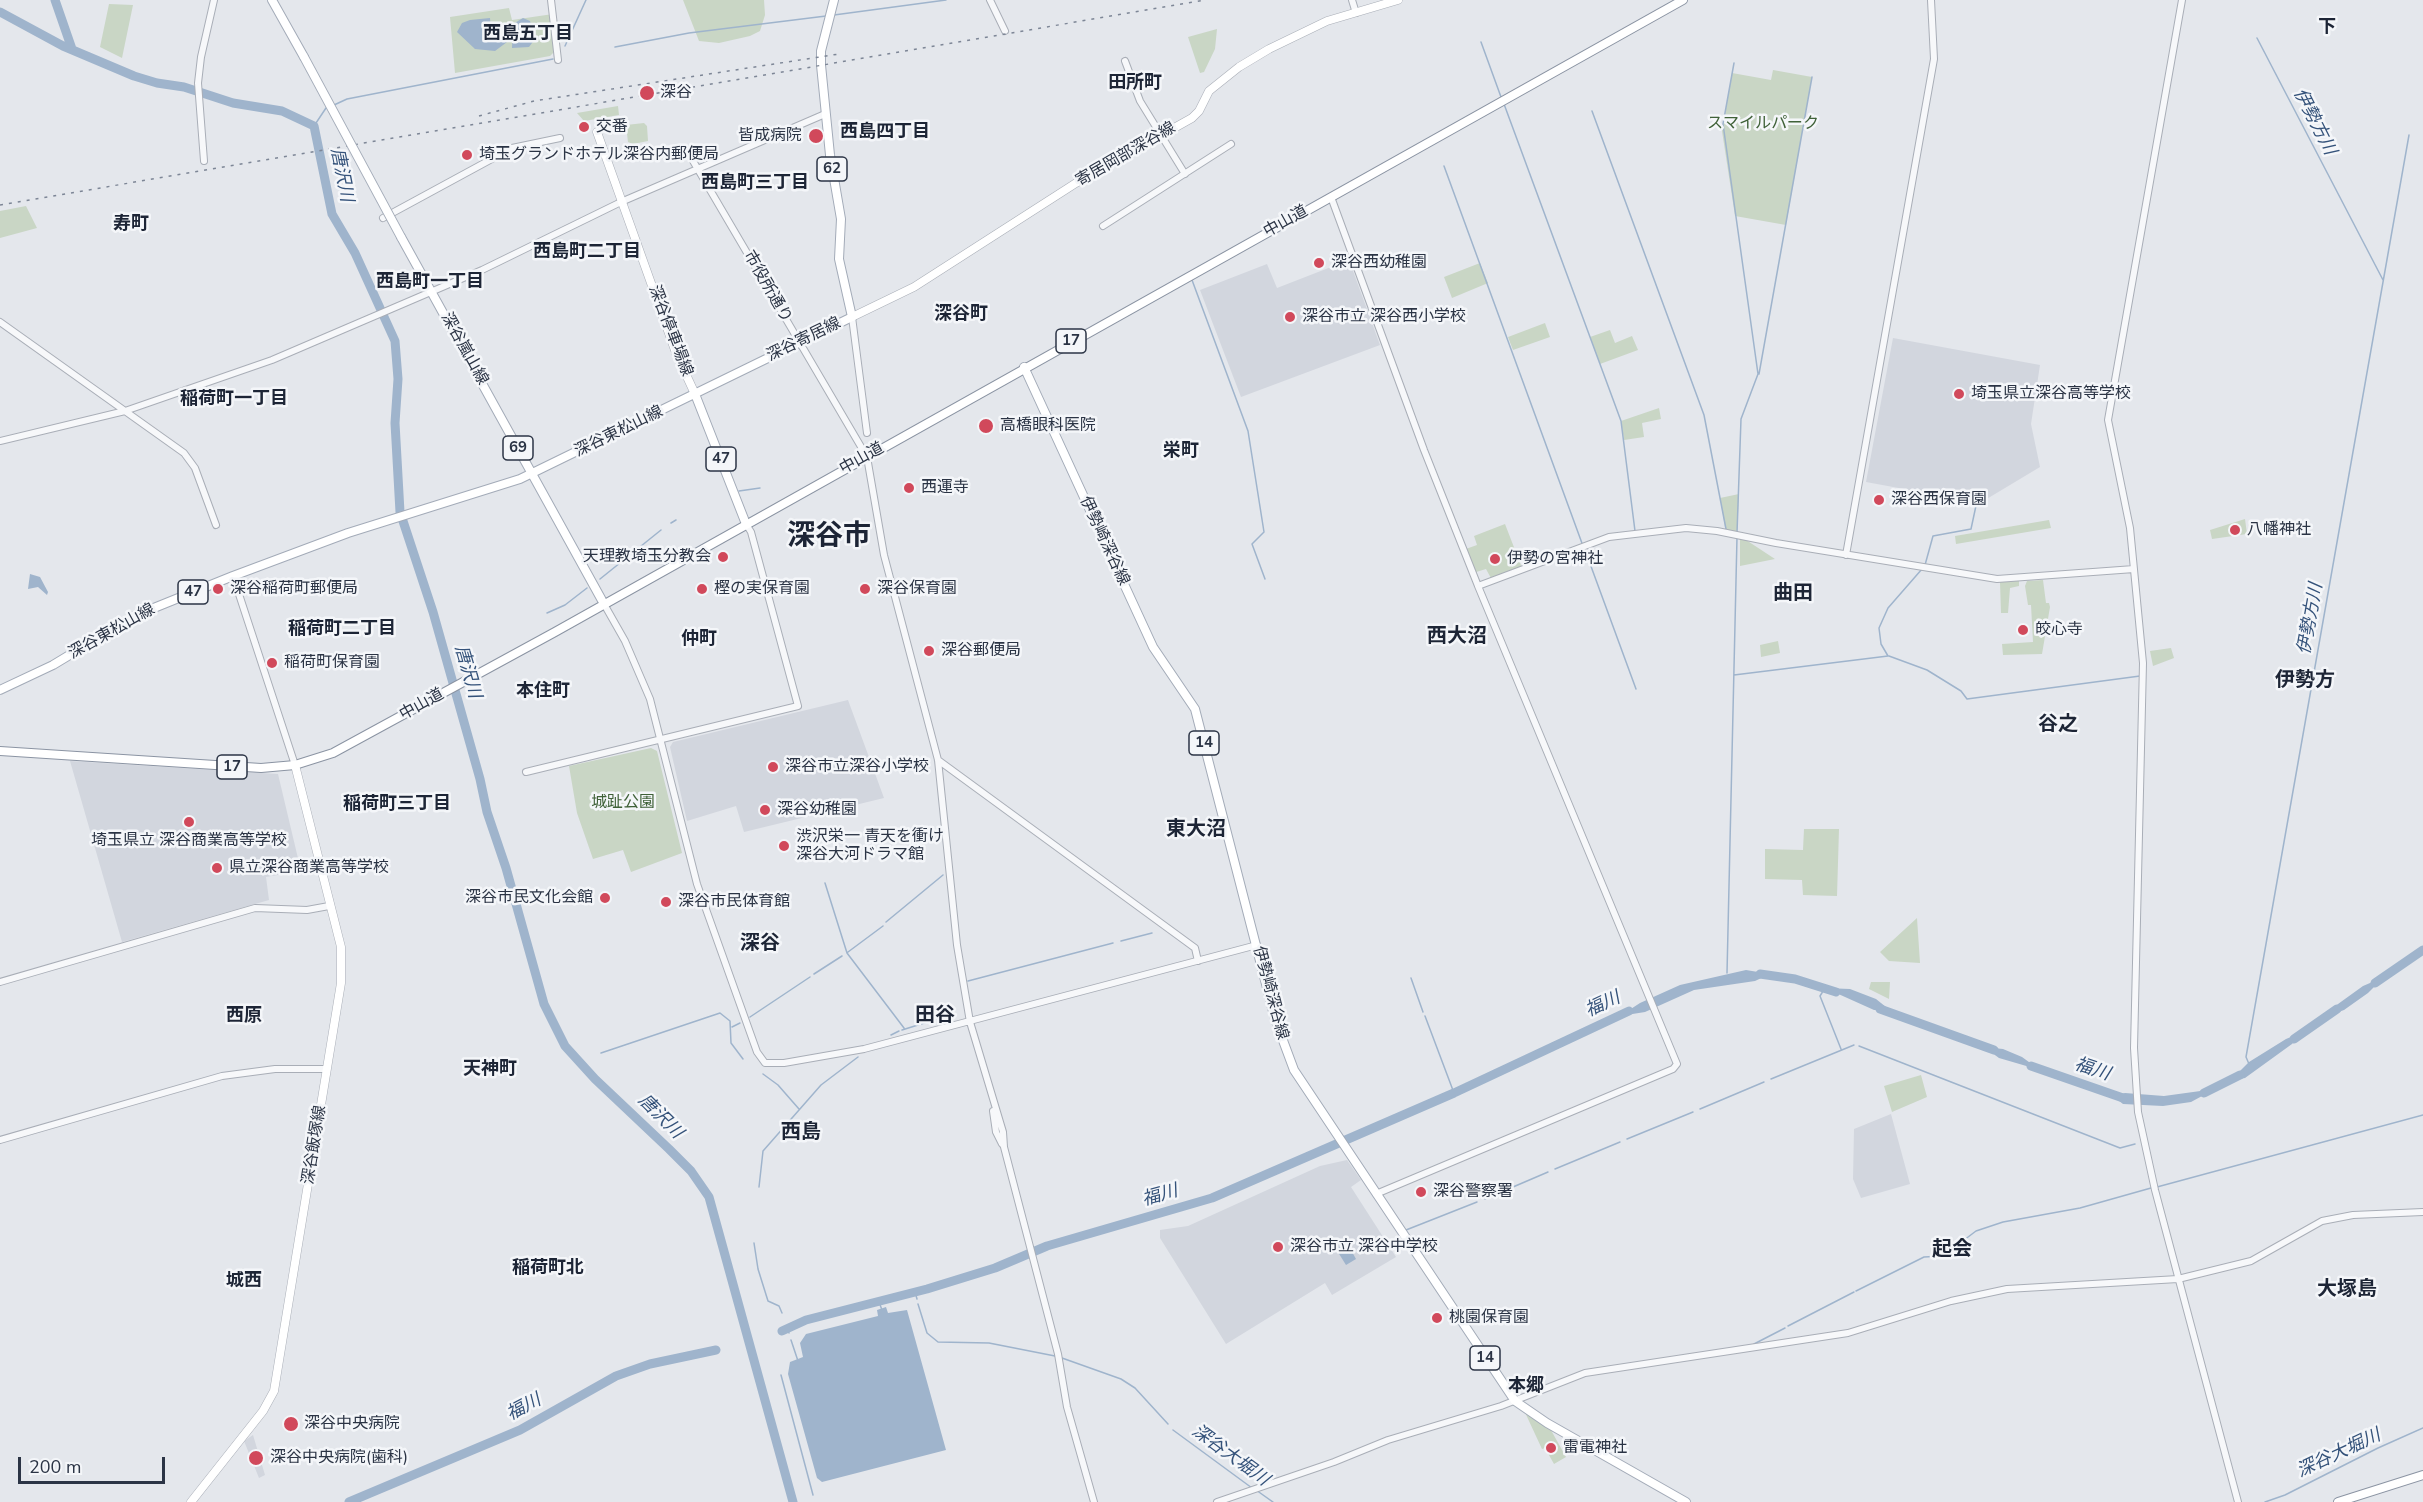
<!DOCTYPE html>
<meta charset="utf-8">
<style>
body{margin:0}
#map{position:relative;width:2423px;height:1502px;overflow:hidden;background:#e4e7ec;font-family:"Nunito Sans",sans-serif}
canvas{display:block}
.scale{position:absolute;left:18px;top:1457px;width:147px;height:27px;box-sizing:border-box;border:3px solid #2b3445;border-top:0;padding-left:8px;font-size:18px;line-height:21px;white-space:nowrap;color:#2b3445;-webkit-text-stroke:4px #f4f6f9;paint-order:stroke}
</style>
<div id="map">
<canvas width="2423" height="1502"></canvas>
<div class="scale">200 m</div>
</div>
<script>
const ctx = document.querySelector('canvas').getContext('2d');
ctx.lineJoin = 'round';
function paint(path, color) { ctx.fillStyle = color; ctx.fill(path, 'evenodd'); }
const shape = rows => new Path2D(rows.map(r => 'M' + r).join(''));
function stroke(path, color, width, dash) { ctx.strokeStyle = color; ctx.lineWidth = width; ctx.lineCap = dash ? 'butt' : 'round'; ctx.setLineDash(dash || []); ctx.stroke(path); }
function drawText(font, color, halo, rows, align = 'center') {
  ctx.font = font + ' "Nunito Sans","Noto Sans JP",sans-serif'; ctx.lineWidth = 5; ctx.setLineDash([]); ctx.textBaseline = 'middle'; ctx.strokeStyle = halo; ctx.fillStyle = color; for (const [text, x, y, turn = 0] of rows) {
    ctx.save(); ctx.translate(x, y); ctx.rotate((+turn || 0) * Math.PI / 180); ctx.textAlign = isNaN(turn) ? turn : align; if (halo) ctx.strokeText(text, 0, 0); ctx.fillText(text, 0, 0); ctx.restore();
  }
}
const built = shape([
 [1349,260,1380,345,1241,397,1200,290,1267,264,1277,288],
 [1893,338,2040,365,2031,424,2040,467,1980,503,1866,482],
 [848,700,884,798,744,832,736,806,687,821,670,747,673,742],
 [70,761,278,774,301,871,266,877,269,900,122,942],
 [1891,1114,1910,1184,1861,1198,1853,1179,1854,1129],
 [1347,1160,1361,1180,1351,1187,1396,1257,1332,1295,1325,1283,1226,1344,1160,1238,1160,1230,1188,1226,1320,1166],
 [253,1435,265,1475,259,1478,244,1441]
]);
const green = shape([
 [683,0,764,0,765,15,760,31,750,36,719,43,699,41],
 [109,4,133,5,122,58,100,47],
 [509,8,512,20,553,14,557,49,550,56,455,73,450,17],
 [1217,29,1215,49,1204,72,1200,73,1188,37],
 [1773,70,1812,77,1786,225,1735,216,1722,131,1732,73,1771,80],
 [618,106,619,115,584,121,577,113],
 [644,123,647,126,648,141,633,144,628,142,626,125],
 [26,206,37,228,0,238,0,211],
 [1480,263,1488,283,1452,298,1444,277],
 [1545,323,1550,337,1513,350,1508,337],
 [1610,330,1615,343,1632,336,1638,350,1600,364,1590,337],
 [1659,408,1661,419,1642,423,1644,437,1624,440,1621,421],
 [1739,494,1737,535,1726,533,1720,498],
 [2245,519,2247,534,2212,539,2210,530],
 [2049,520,2051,528,1956,544,1955,536],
 [1505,524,1522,568,1492,580,1486,569,1473,573,1463,550,1477,545,1474,536],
 [1740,536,1775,559,1740,566],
 [2043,580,2046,603,2049,603,2050,607,2042,654,2003,655,2002,644,2033,642,2031,605,2028,605,2025,586,2027,581],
 [2019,581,2019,586,2010,588,2008,613,2001,613,2000,582],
 [1778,641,1780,653,1761,657,1760,645],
 [2171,648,2174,658,2153,666,2150,651],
 [651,748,657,751,682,853,631,872,623,850,593,859,577,813,569,766],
 [1804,829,1839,829,1837,896,1803,895,1802,880,1765,879,1765,849,1803,850],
 [1917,918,1920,963,1889,961,1880,952],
 [1871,982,1890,982,1889,999,1869,989],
 [1921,1075,1927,1097,1892,1112,1884,1086],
 [1522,1406,1547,1423,1566,1457,1554,1464,1545,1448,1542,1449]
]);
const water = shape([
 [490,18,491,32,507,42,495,51,475,49,457,32,462,23,470,20],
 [523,18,530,21,535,39,529,47,512,48,513,24],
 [30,574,40,577,48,592,47,595,38,587,28,589],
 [1746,970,1770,974,1755,981,1694,990,1645,1012,1620,1016,1640,1003,1680,985],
 [2384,977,2368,993,2344,1010,2328,1016,2338,1004,2363,986],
 [1825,988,1850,989,1876,999,1891,1011,1874,1010],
 [2303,1032,2292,1044,2245,1078,2230,1081,2249,1062,2286,1039],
 [1984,1047,2003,1049,2022,1057,2040,1070,1999,1058],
 [2215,1089,2191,1102,2163,1106,2123,1104,2113,1096,2125,1093,2164,1096],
 [1347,1243,1356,1259,1346,1265,1336,1249],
 [886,1307,888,1313,907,1310,946,1450,822,1482,817,1478,788,1374,790,1362,803,1357,800,1343,806,1334,878,1316,877,1310]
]);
const stream = shape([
 [834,15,946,0],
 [2257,38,2383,280],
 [1481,42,1501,97],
 [565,46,586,0],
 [615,47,689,33,826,16],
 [1734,63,1723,124,1758,374,1741,419,1737,533],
 [1504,104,1621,421,1635,531],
 [334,105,347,99,553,59],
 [1592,111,1704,415,1726,529],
 [314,126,326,108],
 [1444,166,1583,546],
 [1192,280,1248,431,1264,532,1252,544,1265,579],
 [1759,374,1812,77],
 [739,491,760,488],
 [671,523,676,520],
 [1585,550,1636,689],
 [1925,565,1933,536,1971,529,1977,501],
 [600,579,661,530],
 [547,613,565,605,587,588],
 [1889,656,1927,670,1961,691,1967,699,2140,676],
 [1734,675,1888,656,1881,644,1879,628,1888,608,1922,569],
 [825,883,847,953,904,1028],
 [886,922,943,875],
 [1121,941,1152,933],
 [848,952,883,926],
 [1727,973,1737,537],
 [814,974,842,956],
 [1411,978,1423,1012],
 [968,981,1113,943],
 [1825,988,1820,996,1841,1049],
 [1425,1016,1454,1093],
 [750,1017,810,977],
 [732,1027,740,1023],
 [902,1030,937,1019],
 [891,1035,899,1031],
 [1859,1046,2120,1148,2135,1144],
 [601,1053,720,1013,730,1021,731,1043,743,1059],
 [2249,1064,2246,1057,2409,135],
 [763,1074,778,1085,799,1109],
 [1771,1079,1854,1045],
 [1700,1109,1764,1082],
 [1627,1139,1693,1112],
 [1555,1169,1620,1142],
 [759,1187,763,1151,821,1085,858,1057],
 [2157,1187,2423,1115],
 [1485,1199,1548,1172],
 [1406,1230,1477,1202],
 [754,1243,758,1269,768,1301,779,1306,782,1313],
 [1856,1291,1924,1257,1943,1256,1976,1231,2003,1222,2080,1208,2151,1188],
 [915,1292,917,1299],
 [879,1302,882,1310],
 [918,1304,927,1333,938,1342,989,1343,1055,1356],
 [786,1326,789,1333],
 [1788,1326,1854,1292],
 [791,1340,798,1361],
 [1754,1344,1785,1328],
 [1062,1358,1121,1379,1135,1388,1168,1424],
 [781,1375,813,1495],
 [1173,1430,1252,1488],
 [1256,1490,1273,1502],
 [2265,1502,2285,1495,2378,1448,2423,1428]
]);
const river = shape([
 [55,0,72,49],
 [0,12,63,46,134,76,157,83,184,87,233,103,282,111,314,126,332,214,355,253,395,341,398,379,395,423,400,512,433,612,480,779,487,812,506,868,544,1004,565,1046,595,1079,669,1149,691,1171,709,1197,793,1502],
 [1760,974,1795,979,1836,992],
 [2375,983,2423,950],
 [1880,1009,1994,1050],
 [2294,1039,2337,1009],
 [2031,1066,2123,1098],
 [2204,1093,2240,1075],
 [782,1331,806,1320,927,1289,995,1268,1047,1246,1212,1198,1454,1093,1629,1011],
 [349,1502,520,1430,616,1376,650,1364,716,1350]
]);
const tertiary = shape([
 [551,0,558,60],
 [990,0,1005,31],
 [1352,0,1356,13],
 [2182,0,2108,420,2130,528,2143,663,2134,1048,2138,1112,2155,1190,2238,1502],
 [1125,61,1140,101,1185,174],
 [686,149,867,457,884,555,938,760,957,945,970,1022,1003,1132,1004,1147,1058,1354,1067,1407,1094,1502],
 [204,161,198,83,201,57,214,0],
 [1331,197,1424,450,1478,586,1609,537,1686,528,1717,531,1776,543,1997,579,2134,569],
 [383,218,512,148,560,138],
 [1103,226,1231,144],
 [852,317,867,433],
 [0,322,184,453,195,468,216,525],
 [0,441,125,411,272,360,482,270,621,202,825,114],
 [1846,555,1934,59,1931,0],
 [233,576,295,765],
 [604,604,625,641,650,699,697,884,757,1052,765,1063,784,1063,864,1049,1257,945],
 [938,760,1195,948,1198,961],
 [526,772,798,706,751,532,746,524],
 [0,982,255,908,307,910,329,906],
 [993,1111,996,1132,1002,1144],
 [0,1140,222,1076,275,1069,327,1069],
 [1376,1194,1673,1069,1677,1064,1478,586],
 [1217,1502,1334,1462,1388,1440,1501,1406,1585,1373,1848,1333,1951,1301,2007,1289,2178,1279,2251,1261,2322,1221,2353,1215,2423,1212]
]);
const secondary = shape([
 [597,132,676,353,695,394],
 [852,317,914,287,1076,183,1192,118,1199,111,1209,91,1239,67,1269,49,1327,21,1398,0],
 [191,1502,263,1411,274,1391,341,983,341,947,295,765]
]);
const primary = shape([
 [272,0,304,57],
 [401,237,604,604],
 [1024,367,1153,647,1195,709,1275,1019,1294,1070,1515,1401,1547,1423,1686,1502],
 [695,394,746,524],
 [0,690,53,665,134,616,233,576,348,533,520,479,852,317,839,259,841,219,830,155,821,65,821,51,834,0]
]);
const trunk = shape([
 [0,751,261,768,295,765,333,753,555,632,1683,0],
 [2338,1502,2423,1475]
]);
const rail = shape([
 [479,116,534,101,839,54],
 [0,205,1205,0]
]);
const primaryBridge = shape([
 [304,57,401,237]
]);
const markers = [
 [647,93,8,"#d1495b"],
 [584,127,6,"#d1495b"],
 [816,136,8,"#d1495b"],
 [467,155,6,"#d1495b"],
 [1319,263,6,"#d1495b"],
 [1290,317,6,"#d1495b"],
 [1959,394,6,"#d1495b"],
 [986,426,8,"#d1495b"],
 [909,488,6,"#d1495b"],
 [1879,500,6,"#d1495b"],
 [2235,530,6,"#d1495b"],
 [723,557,6,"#d1495b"],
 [1495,559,6,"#d1495b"],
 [218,589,6,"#d1495b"],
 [702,589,6,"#d1495b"],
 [865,589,6,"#d1495b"],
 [2023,630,6,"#d1495b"],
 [929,651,6,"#d1495b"],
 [272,663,6,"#d1495b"],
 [773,767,6,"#d1495b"],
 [765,810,6,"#d1495b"],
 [189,822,6,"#d1495b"],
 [784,846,6,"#d1495b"],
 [217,868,6,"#d1495b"],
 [605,898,6,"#d1495b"],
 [666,902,6,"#d1495b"],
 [1421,1192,6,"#d1495b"],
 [1278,1247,6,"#d1495b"],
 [1437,1318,6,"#d1495b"],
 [291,1424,8,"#d1495b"],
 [1551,1448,6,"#d1495b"],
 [256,1458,8,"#d1495b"]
];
const shields = [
 [832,169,30],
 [1071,341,30],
 [518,448,30],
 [721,459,30],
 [193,592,30],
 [1204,743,30],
 [232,767,30],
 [1485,1358,30]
];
const shieldNames = [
 ["62",832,169],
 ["17",1071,341],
 ["69",518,448],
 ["47",721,459],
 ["47",193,592],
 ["14",1204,743],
 ["17",232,767],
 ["14",1485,1358]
];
const poiNames = [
 ["深谷",660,93],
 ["交番",596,127],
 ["皆成病院",802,136,"right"],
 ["埼玉グランドホテル深谷内郵便局",479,155],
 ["深谷西幼稚園",1331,263],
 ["深谷市立 深谷西小学校",1302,317],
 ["埼玉県立深谷高等学校",1971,394],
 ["高橋眼科医院",1000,426],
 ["西運寺",921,488],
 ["深谷西保育園",1891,500],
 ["八幡神社",2247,530],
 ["天理教埼玉分教会",711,557,"right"],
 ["伊勢の宮神社",1507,559],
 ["深谷稲荷町郵便局",230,589],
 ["樫の実保育園",714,589],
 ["深谷保育園",877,589],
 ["皎心寺",2035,630],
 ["深谷郵便局",941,651],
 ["稲荷町保育園",284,663],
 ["深谷市立深谷小学校",785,767],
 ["深谷幼稚園",777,810],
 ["渋沢栄一 青天を衝け",796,837],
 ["深谷大河ドラマ館",796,855],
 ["埼玉県立 深谷商業高等学校",189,841,"center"],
 ["県立深谷商業高等学校",229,868],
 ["深谷市民文化会館",593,898,"right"],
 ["深谷市民体育館",678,902],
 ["深谷警察署",1433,1192],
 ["深谷市立 深谷中学校",1290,1247],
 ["桃園保育園",1449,1318],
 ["深谷中央病院",304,1424],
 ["雷電神社",1563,1448],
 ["深谷中央病院(歯科)",270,1458]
];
const parkNames = [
 ["スマイルパーク",1763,124],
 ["城趾公園",623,803]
];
const streetNames = [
 ["寄居岡部深谷線",1126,155,-30],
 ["中山道",1286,222,-29],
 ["市役所通り",767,287,60],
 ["深谷停車場線",670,331,69],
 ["深谷寄居線",804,340,-26],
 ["深谷嵐山線",464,349,61],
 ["深谷東松山線",619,432,-26],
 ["中山道",862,459,-29],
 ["伊勢崎深谷線",1104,541,65],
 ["深谷東松山線",112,632,-29],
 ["中山道",422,705,-29],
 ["伊勢崎深谷線",1270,993,75],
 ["深谷飯塚線",315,1145,-81]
];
const neighbourhoodNames = [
 ["下",2327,28],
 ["西島五丁目",528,35],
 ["田所町",1135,84],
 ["西島四丁目",885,133],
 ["西島町三丁目",755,184],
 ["寿町",131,225],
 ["西島町二丁目",587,253],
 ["西島町一丁目",430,283],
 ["深谷町",961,315],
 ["稲荷町一丁目",234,400],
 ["栄町",1181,452],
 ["稲荷町二丁目",342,630],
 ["仲町",699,640],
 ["本住町",543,692],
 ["稲荷町三丁目",397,805],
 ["西原",244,1017],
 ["天神町",490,1070],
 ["稲荷町北",548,1269],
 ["城西",244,1282],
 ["本郷",1526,1387]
];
const waterNames = [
 ["伊勢方川",2314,122,63],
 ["唐沢川",341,175,79],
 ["伊勢方川",2311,619,-80],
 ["唐沢川",467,672,74],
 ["福川",1603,1005,-25],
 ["福川",2092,1070,18],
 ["唐沢川",660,1117,45],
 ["福川",1160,1196,-16],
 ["福川",524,1408,-28],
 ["深谷大堀川",2339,1454,-25],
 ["深谷大堀川",1230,1456,36]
];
const quarterNames = [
 ["曲田",1793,594],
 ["西大沼",1457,637],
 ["伊勢方",2305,681],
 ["谷之",2058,725],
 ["東大沼",1196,830],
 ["深谷",760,944],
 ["田谷",935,1016],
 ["西島",801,1133],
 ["起会",1952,1250],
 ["大塚島",2347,1290]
];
const townNames = [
 ["深谷市",829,537]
];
paint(built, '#d2d6de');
paint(green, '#c9d6c5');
paint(water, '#9fb4cc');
stroke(stream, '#9fb4cc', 1.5);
stroke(river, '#9fb4cc', 9);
stroke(tertiary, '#a9aeb7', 8);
stroke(secondary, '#a9aeb7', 9);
stroke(primary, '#a3abb8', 10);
stroke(trunk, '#8b94a3', 10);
stroke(tertiary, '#f7f8fa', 6);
stroke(secondary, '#fff', 8);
stroke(primary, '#fff', 8);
stroke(trunk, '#fff', 8);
stroke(rail, '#7d8696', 1.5, [3, 6]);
stroke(primaryBridge, '#a3abb8', 10, []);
stroke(primaryBridge, '#fff', 8);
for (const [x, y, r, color] of markers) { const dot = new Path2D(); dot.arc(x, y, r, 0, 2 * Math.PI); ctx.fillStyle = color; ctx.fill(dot); stroke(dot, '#f4f6f9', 2); }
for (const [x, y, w] of shields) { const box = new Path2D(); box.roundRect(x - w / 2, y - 12, w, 24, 4.5); ctx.fillStyle = '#f4f6f9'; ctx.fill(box); stroke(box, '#2b3445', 1.5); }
drawText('bold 15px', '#2b3445', null, shieldNames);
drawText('16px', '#2b3445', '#f4f6f9', poiNames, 'left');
drawText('16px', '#3f6138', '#f4f6f9', parkNames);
drawText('16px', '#2b3445', '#f4f6f9', streetNames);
drawText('bold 18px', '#1d2536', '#f4f6f9', neighbourhoodNames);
drawText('italic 18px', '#34527a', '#f4f6f9', waterNames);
drawText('bold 20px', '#1d2536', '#f4f6f9', quarterNames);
drawText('bold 28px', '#1d2536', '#f4f6f9', townNames);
</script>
